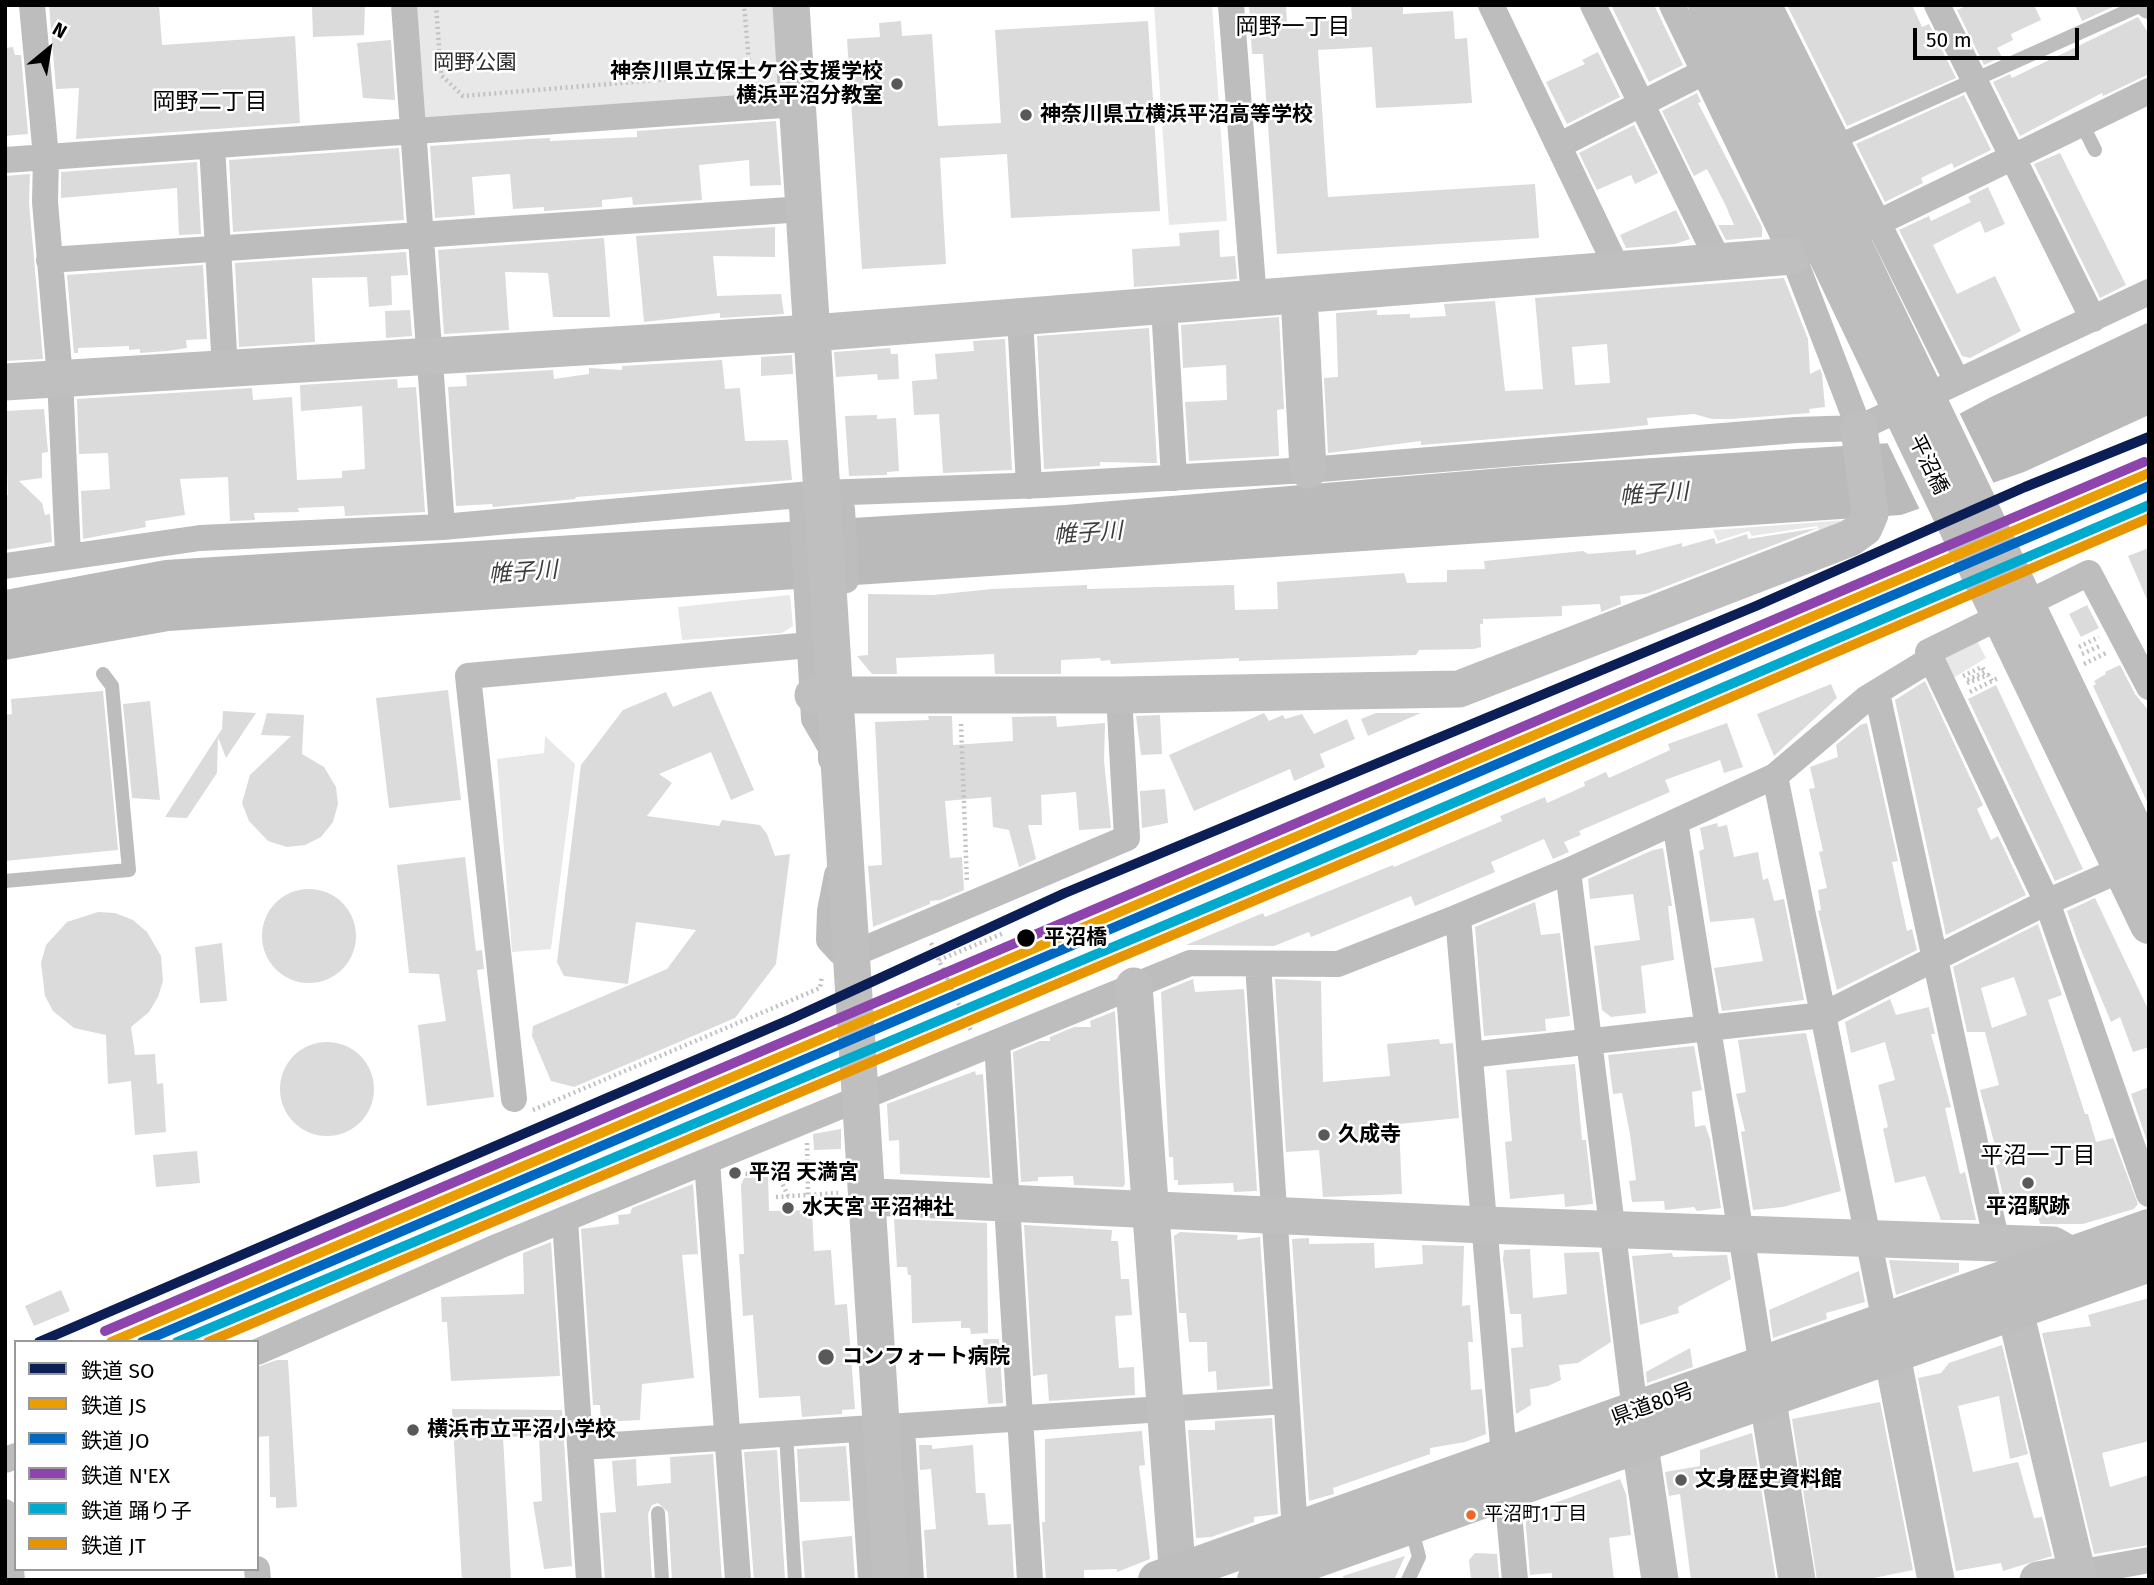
<!DOCTYPE html>
<meta charset="utf-8">
<style>
body{margin:0}
#map{position:relative;width:2154px;height:1585px;overflow:hidden;background:#fff;font-family:"Fira Sans","Noto Sans JP",sans-serif}
canvas{display:block}
.frame{position:absolute;inset:0;border:7px solid #000;pointer-events:none}
.legend{position:absolute;left:14px;top:1340px;width:245px;height:231px;box-sizing:border-box;background:#fff;border:2px solid #999;margin:0;padding:9px 12px;list-style:none;font-size:21px;color:#000}
.legend li{display:flex;align-items:center;gap:14px;height:35px}
.legend b{width:35px;border:2px solid #999}
.north{position:absolute;left:14px;top:14px;width:70px;height:70px;-webkit-text-stroke:5px #fff;paint-order:stroke;rotate:30deg;font-size:19px;font-weight:700;line-height:28px;text-align:center;color:#000}
.north::after{content:'';display:block;margin:auto;width:24px;height:32px;background:#000;clip-path:polygon(50% 0,100% 100%,50% 72%,0 100%)}
.scale{position:absolute;left:1913px;top:28px;width:166px;height:32px;box-sizing:border-box;border:4px solid #000;border-top:0;padding-left:9px;font-size:21px;line-height:24px;white-space:nowrap;color:#000;-webkit-text-stroke:5px #fff;paint-order:stroke}
</style>
<div id="map">
<canvas width="2154" height="1585"></canvas>
<div class="frame"></div>
<ul class="legend">
<li><b style="height:9px;background:#0c1e56"></b>鉄道 SO</li>
<li><b style="height:9px;background:#eb9e00"></b>鉄道 JS</li>
<li><b style="height:9px;background:#0067c0"></b>鉄道 JO</li>
<li><b style="height:9px;background:#8e44ad"></b>鉄道 N'EX</li>
<li><b style="height:9px;background:#00a9ce"></b>鉄道 踊り子</li>
<li><b style="height:9px;background:#e69400"></b>鉄道 JT</li>
</ul>
<div class="north">N</div>
<div class="scale">50 m</div>
</div>
<script>
const ctx = document.querySelector('canvas').getContext('2d');
ctx.lineJoin = 'round';
function paint(path, color) { ctx.fillStyle = color; ctx.fill(path, 'evenodd'); }
const shape = rows => new Path2D(rows.map(r => 'M' + r).join(''));
function stroke(path, color, width, dash) { ctx.strokeStyle = color; ctx.lineWidth = width; ctx.lineCap = dash ? 'butt' : 'round'; ctx.setLineDash(dash || []); ctx.stroke(path); }
function drawText(font, color, halo, rows, align = 'center') {
  ctx.font = font + ' "Fira Sans","Noto Sans JP",sans-serif'; ctx.lineWidth = 5; ctx.setLineDash([]); ctx.textBaseline = 'middle'; ctx.strokeStyle = halo; ctx.fillStyle = color; for (const [text, x, y, turn = 0] of rows) {
    ctx.save(); ctx.translate(x, y); ctx.rotate((+turn || 0) * Math.PI / 180); ctx.textAlign = isNaN(turn) ? turn : align; if (halo) ctx.strokeText(text, 0, 0); ctx.fillText(text, 0, 0); ctx.restore();
  }
}
const green = shape([
 [412,5,774,5,781,99,421,124],
 [1154,5,1212,5,1227,221,1169,225],
 [1847,520,1822,536,1817,526,1752,536,1749,531,1718,541,1713,530],
 [790,595,793,626,782,633,682,640,678,607],
 [1974,635,1986,658,1950,680,1938,655],
 [545,736,575,764,551,949,512,952,497,759,544,753]
]);
const water = shape([
 [2149,322,2149,415,2024,472,1901,515,169,631,5,660,5,590,165,560,1065,505,1526,466,1907,442,1989,398]
]);
const pier = shape([
 [1958,410,1995,486,1921,512,1886,440,1906,438]
]);
const building = shape([
 [49,5,159,5,162,45,295,36,300,123,76,139,79,88,56,89],
 [312,5,365,5,364,35,313,37],
 [1249,5,1286,5,1287,23,1352,19,1351,5,1403,5,1403,14,1453,11,1455,39,1467,38,1472,103,1376,108,1372,47,1318,50,1328,197,1535,184,1539,238,1277,254,1263,54,1252,54],
 [1611,5,1654,5,1683,65,1649,82],
 [1787,5,1912,5,1922,27,1929,24,1956,78,1847,126],
 [1968,5,2034,5,2041,20,2011,34,2013,40,1997,48,2002,57,1984,65,1957,10],
 [2075,5,2117,5,2082,21],
 [2138,17,2149,34,2149,74,2103,96,2102,93,2020,136,1993,82,2010,74,2012,78],
 [901,21,902,36,932,34,938,126,1001,123,995,30,1148,21,1160,211,1011,218,1007,154,940,158,946,264,862,269,847,39,880,37,879,23],
 [391,40,395,100,363,98,357,43],
 [13,47,15,55,21,55,28,134,5,136,5,48],
 [1598,52,1620,97,1567,124,1546,82,1585,64,1582,60],
 [1697,93,1701,102,1698,103,1762,227,1762,237,1726,240,1718,225,1734,225,1725,204,1707,169,1694,176,1662,111],
 [1964,95,1991,150,1954,168,1952,163,1921,178,1923,183,1885,202,1856,144],
 [776,121,781,185,750,186,749,160,699,165,702,200,633,205,632,197,602,200,602,207,544,211,544,207,513,209,510,174,472,177,475,215,435,218,430,146,530,139,550,138,550,141,637,137,637,131],
 [1634,125,1658,173,1635,184,1631,175,1597,190,1579,153],
 [399,148,404,220,233,232,229,160],
 [2060,153,2126,285,2100,298,2034,164],
 [197,162,201,234,179,235,177,188,61,198,61,172],
 [30,174,29,203,43,359,5,361,5,176],
 [1988,187,2005,224,1985,233,1980,221,1933,245,1957,294,1995,276,2021,331,1970,358,1962,356,1899,230,1929,216,1931,221,1971,202,1968,197],
 [1676,210,1690,239,1675,244,1626,248,1620,235],
 [775,227,775,257,713,256,717,296,781,294,784,314,720,318,720,313,644,322,636,236],
 [1219,230,1220,257,1235,256,1237,279,1134,287,1132,249,1180,246,1179,233],
 [604,238,610,317,553,317,548,273,505,272,509,330,444,334,438,250],
 [406,252,408,275,391,276,392,305,369,307,367,277,312,278,315,342,239,347,235,263],
 [203,265,207,339,186,340,187,348,167,351,140,353,140,349,129,350,129,346,78,348,78,353,74,353,67,275],
 [1784,278,1808,339,1810,374,1820,369,1822,374,1825,407,1809,409,1810,413,1731,419,1712,419,1694,414,1647,418,1648,425,1612,429,1421,445,1421,441,1328,453,1324,378,1338,377,1336,313,1377,310,1377,315,1410,314,1410,318,1446,316,1444,304,1495,301,1505,391,1543,389,1535,298],
 [1607,344,1610,383,1575,385,1572,347],
 [410,310,412,336,386,338,385,311],
 [1279,317,1284,409,1277,410,1279,456,1189,461,1185,402,1227,400,1226,365,1183,368,1181,325],
 [1149,328,1157,463,1100,462,1100,466,1044,469,1037,336],
 [1005,339,1012,470,943,473,939,414,914,415,912,381,937,379,935,354,974,351,973,341],
 [890,348,891,354,898,354,899,379,878,380,877,374,836,377,834,352],
 [792,355,793,374,761,376,761,357],
 [722,360,725,389,740,388,745,441,788,440,792,480,576,497,575,499,493,507,492,504,456,506,448,387,467,386,466,375,553,370,554,379,589,374,589,368,622,370,622,366],
 [397,379,398,388,416,387,425,512,345,516,344,506,298,508,299,512,254,513,255,520,230,521,228,477,180,479,185,515,145,521,146,527,83,539,81,491,110,489,108,453,79,454,77,399,252,388,253,400,292,397,297,480,342,478,342,471,365,469,362,406,301,411,300,385],
 [44,409,48,452,42,453,42,478,19,481,42,503,45,515,50,514,52,542,5,550,5,495,8,495,5,411],
 [877,415,877,419,896,418,899,471,887,472,887,475,849,476,845,416],
 [1818,528,1646,594,1620,596,1621,604,1601,612,1600,604,1562,606,1562,616,1483,619,1483,624,1480,624,1481,647,1474,649,1419,650,1416,655,1239,661,1239,658,1111,664,1110,660,1101,661,1100,658,1061,660,1061,674,995,674,994,654,896,658,897,674,872,674,857,656,868,655,868,594,933,595,992,589,1087,585,1087,589,1234,585,1235,610,1278,609,1277,582,1404,573,1407,583,1447,582,1447,570,1485,569,1484,561,1583,551,1588,554,1636,550,1636,555,1682,543,1682,547,1714,538,1716,544,1747,534,1748,539],
 [2149,548,2149,604,2128,556],
 [2087,605,2099,628,2081,637,2069,614],
 [2120,665,2135,694,2149,711,2149,806,2093,686,2096,684,2094,681,2106,674,2105,672],
 [1925,681,1983,805,1977,809,1991,840,1998,836,2026,895,1946,935,1895,700],
 [1831,684,1837,698,1774,756,1757,714],
 [1996,685,2083,869,2055,881,1968,699],
 [448,690,461,800,389,808,376,698],
 [103,691,118,850,5,861,5,715,12,714,11,699],
 [711,691,754,790,731,800,711,752,659,774,672,783,647,816,719,826,722,820,760,825,767,834,775,856,790,854,776,964,735,1018,574,1087,551,1081,532,1036,533,1026,667,969,696,930,636,922,628,984,564,976,557,962,581,765,623,710,666,692,673,707],
 [150,701,160,800,132,798,123,704],
 [223,711,256,713,226,758,218,737,217,773,187,818,165,817,222,729],
 [267,713,304,715,302,754,324,767,336,787,338,804,333,822,321,837,305,845,287,847,268,841,249,821,242,803,250,775,291,736,261,735],
 [1264,713,1269,721,1283,715,1285,719,1302,714,1314,734,1347,719,1355,739,1320,754,1325,767,1294,781,1290,769,1194,811,1169,755],
 [1376,713,1421,713,1368,736,1361,719],
 [1160,715,1162,754,1141,755,1136,716],
 [928,716,952,716,953,745,1013,741,1012,717,1056,716,1057,727,1105,723,1104,761,1111,828,1079,830,1076,792,1041,795,1042,825,1028,825,1036,859,1019,867,1009,830,993,827,991,797,945,801,950,858,962,857,964,890,940,900,930,901,930,904,873,927,868,866,882,865,875,722,929,720],
 [1727,723,1743,767,1724,773,1720,760,1665,780,1670,792,1579,831,1581,835,1564,842,1569,852,1553,859,1544,839,1491,862,1495,872,1415,906,1411,896,1311,937,1309,932,1274,946,1186,945,1263,913,1265,917,1393,865,1394,867,1502,821,1500,816,1545,797,1547,803,1585,786,1584,782,1606,772,1609,778,1670,750,1668,744],
 [1867,723,1898,861,1892,862,1907,931,1912,929,1917,950,1837,990,1818,911,1821,910,1818,890,1827,888,1819,852,1823,851,1809,789,1815,788,1810,767,1838,757,1836,745,1860,725],
 [1165,789,1168,823,1142,828,1140,791],
 [1717,823,1718,827,1727,825,1734,857,1758,852,1763,880,1768,878,1774,901,1784,899,1804,1000,1722,1011,1714,968,1763,961,1754,918,1710,922,1699,851,1704,849,1700,828],
 [1663,848,1672,906,1668,906,1674,960,1641,966,1646,1013,1611,1017,1602,1010,1594,946,1640,940,1633,894,1590,899,1588,879,1653,850],
 [465,857,476,951,482,950,484,969,477,970,494,1097,427,1106,418,1025,446,1021,439,974,409,973,397,865],
 '262 936a47 47 0 1 1 94 0a47 47 0 1 1-94 0Z',
 [2095,898,2149,1011,2149,1047,2133,1052,2120,1017,2111,1022,2079,945,2067,911],
 [1535,902,1541,935,1560,933,1570,1016,1545,1019,1546,1031,1484,1036,1475,927],
 [98,912,115,913,133,920,147,932,161,956,163,981,158,997,149,1012,131,1027,135,1055,155,1054,157,1084,163,1083,166,1132,135,1135,131,1081,108,1084,106,1035,74,1028,53,1011,45,996,41,963,46,945,67,922],
 [2038,924,2062,995,2048,1000,2085,1114,2088,1114,2096,1142,2113,1138,2138,1204,2134,1209,2083,1224,2040,1224,2036,1206,2007,1213,1996,1165,2000,1164,1980,1090,1999,1085,1985,1032,1967,1032,1953,967],
 [2014,977,2027,1015,1992,1028,1981,988],
 [222,943,227,1001,200,1003,195,947],
 [1193,979,1195,992,1244,989,1257,1191,1234,1192,1233,1183,1178,1185,1178,1180,1174,1180,1173,1157,1169,1157,1161,992],
 [1275,979,1321,981,1323,1082,1390,1076,1387,1044,1439,1039,1440,1044,1453,1043,1459,1118,1399,1124,1402,1194,1323,1197,1319,1150,1286,1152],
 [1890,999,1896,1015,1929,1007,1935,1034,1931,1034,1951,1107,1945,1108,1960,1174,1965,1172,1976,1220,1941,1220,1925,1176,1895,1183,1883,1129,1888,1127,1878,1085,1895,1080,1885,1042,1851,1053,1845,1022],
 [1115,1011,1125,1184,1123,1187,1074,1185,1073,1176,1038,1177,1038,1181,1021,1182,1013,1052,1040,1041,1050,1041,1050,1037,1074,1027,1091,1027,1090,1021],
 [1806,1033,1841,1191,1783,1207,1753,1210,1741,1132,1745,1131,1736,1094,1746,1092,1738,1040],
 '280 1089a47 47 0 1 1 94 0a47 47 0 1 1-94 0Z',
 [1694,1046,1702,1090,1692,1092,1695,1127,1705,1125,1710,1139,1721,1208,1697,1211,1694,1207,1665,1210,1664,1201,1632,1202,1629,1181,1636,1180,1630,1134,1622,1093,1613,1094,1608,1055],
 [1575,1064,1582,1140,1586,1140,1593,1204,1565,1207,1564,1194,1510,1199,1505,1142,1512,1141,1506,1070],
 [975,1071,976,1075,983,1074,990,1178,900,1174,899,1140,889,1141,887,1104],
 [2149,1087,2149,1144,2148,1144,2131,1094],
 [841,1129,841,1149,814,1150,813,1134],
 [197,1151,200,1183,156,1187,153,1155],
 [768,1177,769,1211,812,1210,814,1251,831,1250,835,1305,847,1304,855,1409,842,1410,842,1414,802,1417,800,1396,759,1398,753,1315,743,1316,739,1254,744,1254,741,1185,744,1178],
 [693,1184,698,1254,682,1255,694,1378,642,1384,640,1420,601,1422,600,1405,593,1405,581,1229,619,1224,618,1215,630,1214,632,1208],
 [894,1219,987,1223,988,1333,971,1334,970,1328,961,1328,961,1321,912,1323,911,1275,908,1275,907,1267,897,1267],
 [1024,1225,1112,1230,1111,1241,1118,1241,1121,1279,1129,1279,1132,1315,1115,1316,1119,1368,1134,1367,1135,1395,1049,1401,1047,1374,1033,1376],
 [1180,1232,1238,1235,1237,1240,1260,1237,1270,1386,1217,1390,1216,1371,1208,1372,1207,1342,1189,1342,1186,1313,1179,1313,1174,1236],
 [1309,1238,1309,1244,1374,1243,1375,1268,1423,1264,1422,1245,1464,1246,1462,1306,1470,1305,1473,1342,1468,1342,1471,1390,1482,1389,1486,1434,1465,1442,1430,1448,1430,1454,1333,1488,1334,1494,1309,1501,1292,1239],
 [551,1242,560,1376,451,1381,447,1322,442,1322,441,1297,524,1294,523,1253],
 [1530,1249,1533,1298,1567,1294,1564,1253,1599,1252,1611,1342,1578,1363,1559,1365,1561,1380,1548,1386,1530,1389,1531,1405,1516,1414,1511,1348,1523,1347,1521,1314,1510,1314,1503,1259,1504,1250],
 [1672,1253,1673,1257,1727,1255,1731,1279,1678,1307,1679,1313,1640,1325,1632,1256],
 [1889,1260,1959,1263,1959,1272,1896,1295],
 [1859,1271,1865,1302,1826,1313,1827,1319,1773,1338,1769,1310],
 [61,1290,70,1311,34,1326,25,1306],
 [2149,1298,2149,1441,2102,1453,2110,1487,2149,1475,2149,1545,2094,1554,2042,1333,2091,1326,2088,1315],
 [983,1339,999,1339,1003,1403,988,1404],
 [2002,1345,2028,1454,2010,1459,1999,1396,1958,1406,1973,1472,2018,1462,2034,1518,2042,1517,2052,1556,2003,1571,2001,1563,1956,1571,1918,1378,1941,1373,1949,1363],
 [1690,1348,1693,1367,1647,1383,1646,1372],
 [277,1360,288,1360,297,1507,276,1508,276,1497,270,1497,269,1436,258,1437,257,1367],
 [1880,1402,1913,1570,1864,1580,1817,1580,1792,1419],
 [452,1409,562,1410,572,1566,544,1569,533,1502,542,1501,539,1436,503,1437,511,1580,462,1580],
 [1272,1418,1278,1514,1254,1517,1254,1522,1211,1537,1196,1538,1188,1430,1215,1430,1215,1421],
 [1142,1431,1145,1465,1139,1466,1150,1559,1117,1572,1117,1569,1084,1570,1084,1580,1046,1580,1042,1522,1045,1522,1045,1439],
 [1752,1433,1776,1580,1691,1580,1680,1494,1669,1496,1665,1472,1700,1466,1700,1450],
 [919,1445,932,1445,932,1449,973,1445,976,1493,985,1493,988,1525,1011,1524,1014,1580,927,1580,924,1530,936,1529,931,1469,920,1470],
 [846,1446,850,1501,800,1502,797,1449],
 [777,1450,785,1580,754,1580,744,1452],
 [713,1454,722,1580,672,1580,668,1512,658,1503,652,1505,648,1514,652,1580,605,1580,600,1513,616,1512,612,1461,636,1459,637,1486,671,1483,670,1457],
 [1620,1479,1626,1494,1631,1535,1609,1538,1614,1580,1552,1580,1552,1573,1530,1575,1525,1514],
 [852,1536,855,1580,805,1580,802,1541],
 [1475,1553,1497,1554,1499,1578,1471,1580,1469,1560],
 [1405,1556,1394,1580,1344,1580,1343,1576]
]);
const path = shape([
 [436,5,441,75,463,96,743,73,749,62,744,5],
 [2079,647,2099,637],
 [2082,654,2102,645],
 [2084,664,2108,652],
 [1963,676,1982,667,1985,672,1967,680],
 [1967,683,1988,675,1992,681,1998,678],
 [1970,692,1992,681],
 [961,724,967,883],
 [931,943,971,1031],
 [939,960,1004,933],
 [533,1110,820,988,822,976],
 [807,1143,808,1195],
 [740,1174,778,1174,788,1196],
 [776,1197,838,1193]
]);
const lane = shape([
 [2082,124,2095,150],
 [1836,142,2141,5],
 [5,881,129,870,112,686,103,674],
 [786,1434,795,1580],
 [658,1513,662,1580],
 [1408,1580,1419,1557,1411,1526]
]);
const street = shape([
 [32,5,46,157,45,202,60,378,68,555],
 [404,5,442,527],
 [1231,5,1254,299],
 [1491,5,1618,270],
 [1593,5,1719,262],
 [1672,5,1793,256,1859,428],
 [1769,5,1957,381],
 [1937,5,2093,319],
 [2148,5,2149,6],
 [1560,145,1704,72],
 [212,146,225,369],
 [5,160,797,104],
 [1861,231,2149,91],
 [49,260,804,209],
 [1164,306,1174,478],
 [1020,317,1029,486],
 [822,493,802,506,814,719,831,748,831,759],
 [822,493,842,509,846,580],
 [5,566,200,538,442,527,822,493,1043,485,1308,470,1796,430,1859,428,2149,292],
 [2149,687,2089,573,1928,652,2047,902,2149,1194],
 [1877,693,1997,1243],
 [1775,776,1888,1337],
 [1675,822,1762,1366],
 [1568,871,1635,1411],
 [837,875,830,911,829,940,840,952,860,951,1127,838,1119,695],
 [1458,917,1504,1457],
 [1258,964,1295,1531],
 [997,1042,1030,1580],
 [1470,1055,1823,1015,2047,902,2138,862],
 [514,1099,468,676,810,645],
 [707,1161,738,1580],
 [565,1220,589,1580],
 [257,1352,499,1246,1190,963,1338,964,1458,917,1568,871,1775,776,1867,698,1931,659],
 [902,1427,911,1580],
 [861,1430,871,1580],
 [582,1447,1286,1401],
 [5,1460,16,1456],
 [1507,1492,1515,1580],
 [5,1512,12,1580],
 [257,1569,258,1580],
 [2078,1573,2149,1560]
]);
const secondary = shape([
 [791,5,891,1580],
 [1299,295,1308,470],
 [5,382,812,333,1793,256],
 [813,695,1119,695,1459,689,1850,538,1864,528,1870,514,1859,428],
 [1134,986,1178,1580],
 [874,1197,1484,1225,2053,1245,2072,1256],
 [2008,1281,2079,1580],
 [1892,1355,1936,1580],
 [1763,1370,1797,1580],
 [1635,1412,1660,1580],
 [2038,1580,2078,1573]
]);
const primary = shape([
 [1707,5,2149,925],
 [1738,5,2149,861],
 [1157,1580,2149,1228],
 [1256,1580,2149,1263]
]);
const rail1 = shape([
 [39,1342,791,1019,1065,893,1756,606,2025,487,2149,437]
]);
const rail2 = shape([
 [111,1342,2149,473]
]);
const rail3 = shape([
 [142,1342,2149,486]
]);
const rail4 = shape([
 [105,1331,2144,462]
]);
const rail5 = shape([
 [177,1342,1381,834,2149,505]
]);
const rail6 = shape([
 [208,1342,1386,845,2149,518]
]);
const markers = [
 [897,84,7,"#595959"],
 [1026,115,7,"#595959"],
 [1026,938,10,"#000"],
 [1324,1135,7,"#595959"],
 [735,1173,7,"#595959"],
 [2028,1183,7,"#595959"],
 [788,1208,7,"#595959"],
 [826,1357,9,"#595959"],
 [413,1430,7,"#595959"],
 [1681,1480,7,"#595959"],
 [1471,1515,6,"#f26522"]
];
const busNames = [
 ["平沼町1丁目",1484,1515]
];
const parkNames = [
 ["岡野公園",475,63]
];
const poiNames = [
 ["神奈川県立保土ケ谷支援学校",883,72,"right"],
 ["横浜平沼分教室",883,96,"right"],
 ["神奈川県立横浜平沼高等学校",1040,115],
 ["久成寺",1338,1135],
 ["平沼 天満宮",749,1173],
 ["平沼駅跡",2028,1207,"center"],
 ["水天宮 平沼神社",802,1208],
 ["コンフォート病院",842,1357],
 ["横浜市立平沼小学校",427,1430],
 ["文身歴史資料館",1695,1480]
];
const streetNames = [
 ["平沼橋",1928,465,64],
 ["県道80号",1653,1405,-20]
];
const stopNames = [
 ["平沼橋",1044,938]
];
const neighbourhoodNames = [
 ["岡野一丁目",1293,28],
 ["岡野二丁目",210,103],
 ["平沼一丁目",2038,1157]
];
const waterNames = [
 ["帷子川",1654,495,-4],
 ["帷子川",1088,534,-4],
 ["帷子川",523,573,-4]
];
paint(green, '#e8e8e8');
paint(water, '#bababa');
paint(pier, '#fff');
paint(building, '#dbdbdb');
stroke(path, '#c2c2c2', 4.5, [2, 3.5]);
stroke(lane, '#bdbdbd', 14);
stroke(street, '#bdbdbd', 26);
stroke(secondary, '#bfbfbf', 37);
stroke(primary, '#bdbdbd', 38);
stroke(rail1, '#0c1e56', 10);
stroke(rail2, '#eb9e00', 10);
stroke(rail3, '#0067c0', 10);
stroke(rail4, '#8e44ad', 10);
stroke(rail5, '#00a9ce', 10);
stroke(rail6, '#e69400', 10);
for (const [x, y, r, color] of markers) { const dot = new Path2D(); dot.arc(x, y, r, 0, 2 * Math.PI); ctx.fillStyle = color; ctx.fill(dot); stroke(dot, '#fff', 2.5); }
drawText('19px', '#000', '#fff', busNames, 'left');
drawText('21px', '#2c2c2c', '#fff', parkNames);
drawText('bold 21px', '#000', '#fff', poiNames, 'left');
drawText('21px', '#000', '#fff', streetNames);
drawText('bold 21px', '#000', '#fff', stopNames, 'left');
drawText('23px', '#000', '#fff', neighbourhoodNames);
drawText('italic 23px', '#3d3d3d', '#fff', waterNames);
</script>
